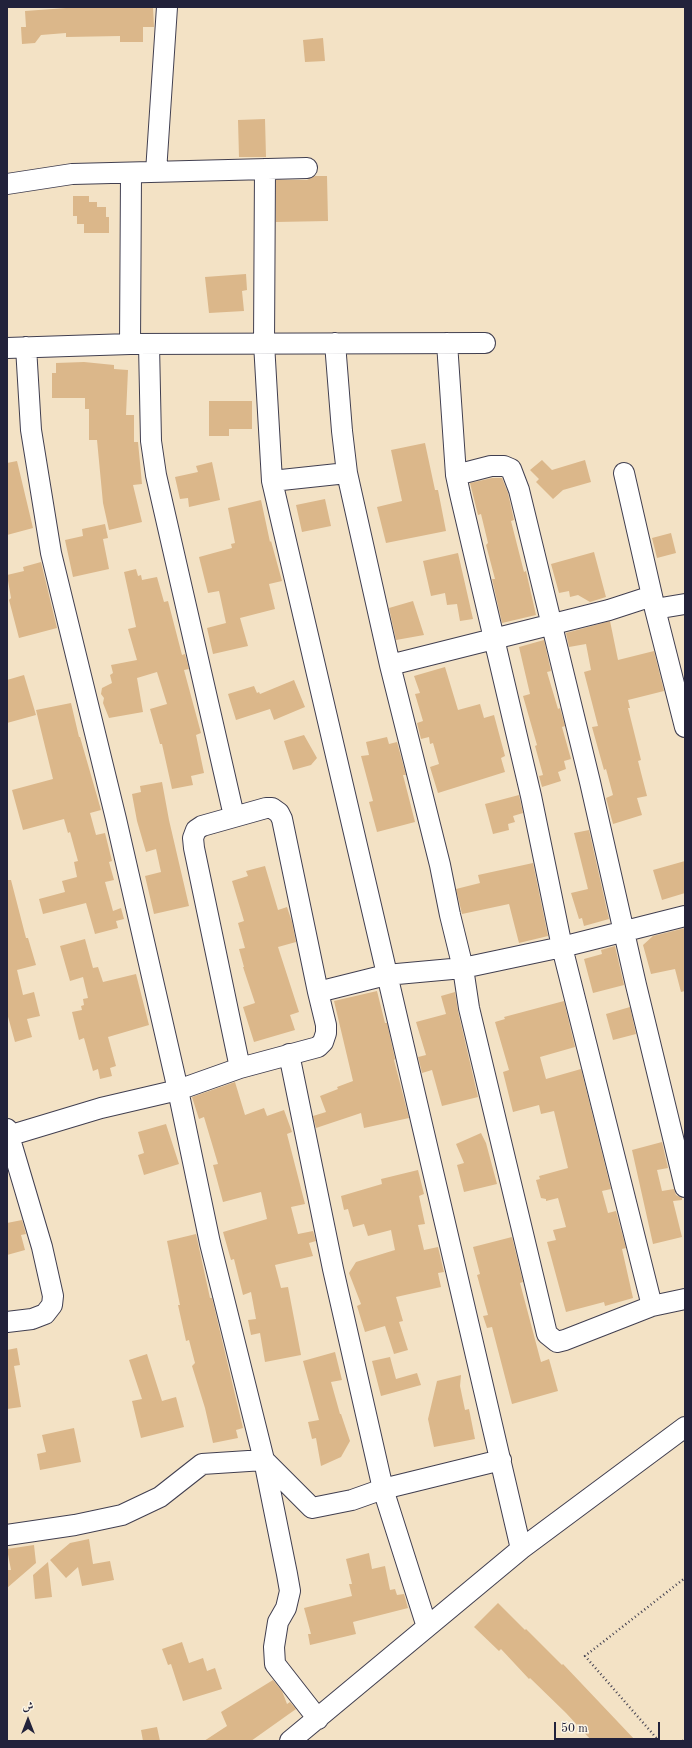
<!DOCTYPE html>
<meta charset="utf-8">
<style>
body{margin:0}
#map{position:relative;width:692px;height:1748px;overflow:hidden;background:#f3e2c5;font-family:"Old Standard TT",Amiri,serif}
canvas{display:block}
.frame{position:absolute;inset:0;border:8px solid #22223b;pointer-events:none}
.north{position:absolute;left:8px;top:1700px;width:40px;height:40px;-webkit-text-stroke:3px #fcf5e5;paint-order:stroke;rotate:0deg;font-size:11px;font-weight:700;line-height:16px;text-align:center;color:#22223b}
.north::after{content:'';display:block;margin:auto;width:14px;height:18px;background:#22223b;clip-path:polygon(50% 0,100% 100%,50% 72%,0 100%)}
.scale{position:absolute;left:554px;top:1722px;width:106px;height:18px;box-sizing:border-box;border:2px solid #22223b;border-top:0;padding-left:5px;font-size:12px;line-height:14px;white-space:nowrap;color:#22223b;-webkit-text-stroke:3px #fcf5e5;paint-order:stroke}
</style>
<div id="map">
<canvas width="692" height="1748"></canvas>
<div class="frame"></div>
<div class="north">ش</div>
<div class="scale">50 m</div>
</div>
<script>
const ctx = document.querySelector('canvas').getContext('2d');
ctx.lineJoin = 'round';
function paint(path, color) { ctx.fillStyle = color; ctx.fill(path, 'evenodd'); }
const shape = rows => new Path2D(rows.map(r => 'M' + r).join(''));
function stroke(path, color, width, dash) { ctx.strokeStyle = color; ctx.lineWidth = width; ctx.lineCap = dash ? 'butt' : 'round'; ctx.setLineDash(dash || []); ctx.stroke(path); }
const building = shape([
 [153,7,154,27,143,27,143,42,120,42,120,36,66,37,66,33,41,35,35,43,22,44,21,27,26,27,25,11,66,8],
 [323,38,325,61,305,62,303,40],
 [265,119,266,157,239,157,238,120],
 [315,176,327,176,328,221,276,222,276,180,307,180],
 [73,196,89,196,89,202,97,202,97,207,106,207,106,217,109,217,109,233,84,233,84,224,77,224,77,216,73,216],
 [246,274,247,290,242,291,244,311,209,313,205,277],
 [84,362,114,365,114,369,128,370,126,415,134,415,134,442,138,442,142,484,133,485,142,522,109,530,103,503,97,440,89,440,89,409,85,409,85,398,52,398,52,373,56,373,56,363],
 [209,401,252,401,252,429,229,429,229,436,209,436],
 [425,443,435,490,438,490,446,531,386,543,377,507,402,501,391,450],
 [542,460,552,470,585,460,591,482,563,490,553,499,536,482,539,479,530,470],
 [17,461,33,528,7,535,7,463],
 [212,462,220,500,189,507,188,498,180,499,175,477,198,472,196,466],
 [492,478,502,478,508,493,514,520,511,521,524,572,526,571,536,615,502,623,492,579,495,579,486,545,488,543,481,514,478,515,470,483],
 [325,499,331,526,302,532,296,505],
 [261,500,270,542,271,541,282,581,269,584,275,609,240,618,248,646,213,654,207,628,226,623,219,591,208,593,199,557,232,548,231,544,235,543,228,508],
 [105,524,108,538,103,539,109,569,73,577,65,540,83,536,82,529],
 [671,533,676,553,657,558,652,538],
 [594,552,606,597,590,602,578,595,570,597,569,591,559,593,551,564],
 [458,553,473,619,460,621,457,604,447,605,445,593,431,596,423,561],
 [41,562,57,628,19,638,9,600,11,598,7,575,24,571,23,567],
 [136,569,138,576,141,575,142,580,157,577,164,602,168,601,182,655,185,654,189,669,184,670,201,733,196,735,204,773,191,776,193,785,172,789,162,744,160,744,150,709,167,704,157,672,137,678,143,712,109,718,103,703,104,698,101,694,102,688,112,683,110,675,113,673,111,665,137,660,128,629,136,627,124,572],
 [413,601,424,635,396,640,389,608],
 [610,621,618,660,654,651,664,691,628,700,630,708,628,708,641,760,638,761,647,796,637,798,642,815,613,824,606,798,613,795,606,769,604,770,592,727,598,726,584,672,591,670,586,644,569,647,566,633],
 [544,640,551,671,547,672,558,709,560,708,565,726,562,727,571,759,564,761,566,769,558,772,561,781,542,787,539,776,543,775,535,746,537,745,523,696,530,694,519,647],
 [445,667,458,710,480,704,484,718,494,715,505,756,501,758,505,772,438,793,430,767,439,764,433,743,430,744,429,737,421,739,417,723,423,721,415,694,420,693,414,676],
 [24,675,36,715,7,723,7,680],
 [294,680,305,707,274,720,270,709,236,720,228,694,254,686,257,693,259,692,260,694],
 [71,703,79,737,80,737,101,810,90,813,96,835,105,833,112,861,109,862,114,880,105,882,113,911,121,908,124,919,116,921,118,928,95,934,86,903,43,914,39,899,65,892,62,881,77,877,74,862,78,861,70,832,68,833,64,819,23,830,12,790,53,779,36,710],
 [304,735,317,758,311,765,293,770,284,741],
 [387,737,389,744,397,742,406,775,403,775,415,822,377,832,369,802,373,801,361,756,369,755,366,742],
 [162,782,169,820,189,906,154,914,145,876,161,872,156,849,146,852,137,821,132,794,141,792,140,786],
 [519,795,523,813,513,816,515,822,508,824,509,830,493,834,485,804],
 [589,830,609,919,584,926,582,918,579,919,571,893,588,889,574,833],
 [685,861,685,893,662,900,653,870],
 [533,863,548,936,519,943,509,904,462,914,456,889,480,883,478,875],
 [265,866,278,910,287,907,292,922,296,942,278,947,299,1012,290,1015,295,1030,254,1042,243,1007,255,1003,243,967,244,967,239,949,245,948,238,923,244,921,232,881,248,876,246,871],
 [7,880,11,880,26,938,28,938,36,965,17,970,23,995,34,992,40,1016,27,1019,32,1037,15,1042,7,1013],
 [685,928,685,991,681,992,675,969,651,974,643,945,653,936],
 [85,939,93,968,98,967,103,982,136,974,149,1025,108,1037,116,1066,110,1068,112,1076,100,1079,98,1069,93,1071,84,1038,79,1040,72,1012,82,1010,81,1006,84,1005,83,999,88,998,83,977,70,981,60,946],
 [615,946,624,985,593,993,584,959,602,954,601,950],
 [377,991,385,1023,387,1023,395,1059,394,1060,409,1118,364,1128,361,1113,316,1128,313,1116,326,1112,320,1096,338,1089,337,1087,353,1081,334,1001],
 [455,992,458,1011,478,1097,442,1106,432,1070,422,1073,418,1057,426,1055,416,1022,446,1014,441,996],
 [564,1001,575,1047,540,1057,546,1079,581,1069,611,1189,602,1191,608,1213,616,1211,626,1248,622,1249,633,1298,605,1306,604,1302,566,1312,547,1242,556,1240,553,1230,566,1227,558,1198,546,1201,546,1199,541,1198,536,1180,540,1179,539,1176,568,1168,554,1111,541,1114,539,1105,513,1112,503,1072,509,1070,495,1022,505,1019,504,1017],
 [630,1007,636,1034,613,1040,606,1014],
 [235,1082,245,1115,264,1108,267,1116,284,1110,292,1132,287,1134,305,1204,291,1207,298,1234,313,1231,316,1241,309,1243,313,1256,275,1265,281,1288,288,1287,301,1355,265,1362,260,1333,251,1335,248,1320,256,1319,251,1292,243,1295,234,1259,231,1260,223,1232,267,1219,261,1192,223,1202,213,1165,218,1164,204,1117,199,1119,192,1097],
 [166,1124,179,1164,144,1175,138,1155,144,1153,138,1132],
 [481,1133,486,1143,497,1184,464,1192,457,1165,464,1163,456,1144],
 [662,1142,668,1168,657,1170,662,1191,674,1189,676,1195,682,1198,682,1200,673,1201,682,1237,653,1244,632,1150],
 [418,1170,424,1194,419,1196,425,1224,418,1225,424,1250,438,1247,444,1272,438,1273,441,1287,396,1297,403,1321,399,1322,408,1350,394,1354,385,1326,365,1332,357,1306,361,1304,349,1273,356,1262,395,1250,391,1230,368,1236,364,1224,353,1227,348,1209,344,1210,341,1196,382,1184,381,1179],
 [22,1220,26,1234,21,1235,25,1250,7,1255,7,1223],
 [196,1234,210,1298,212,1298,243,1428,236,1430,238,1438,213,1443,205,1408,192,1366,195,1363,189,1340,186,1341,178,1305,180,1305,167,1241],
 [512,1237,523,1282,520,1283,541,1362,549,1359,558,1391,512,1404,492,1327,487,1328,483,1316,488,1315,477,1275,480,1274,473,1247],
 [17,1348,20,1365,14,1366,21,1407,7,1409,7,1350],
 [335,1352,342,1380,331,1382,340,1414,341,1414,350,1441,341,1457,321,1466,316,1438,312,1439,308,1422,319,1420,303,1361],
 [147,1354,162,1401,176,1397,184,1427,141,1438,132,1401,142,1399,129,1360],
 [390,1357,396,1379,417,1373,421,1385,381,1396,372,1361],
 [461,1375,460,1386,465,1410,469,1409,475,1439,434,1447,428,1419,437,1381],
 [74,1428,81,1462,40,1470,37,1454,46,1452,42,1435],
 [89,1539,93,1564,110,1561,114,1580,82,1586,78,1567,66,1578,50,1560,70,1543],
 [34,1545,36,1563,7,1588,7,1570,11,1570,7,1549],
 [369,1553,372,1569,385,1566,390,1590,395,1589,397,1595,404,1594,408,1608,353,1622,356,1634,310,1645,308,1634,311,1634,304,1608,352,1596,349,1584,352,1584,346,1559],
 [48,1562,52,1597,35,1599,33,1575],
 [498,1603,525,1630,526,1629,562,1665,563,1664,636,1741,592,1741,566,1713,530,1678,529,1679,501,1649,499,1651,474,1627],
 [182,1642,189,1663,203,1658,207,1671,215,1668,222,1689,183,1701,171,1664,168,1665,162,1649],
 [273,1680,282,1691,287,1704,290,1702,296,1709,251,1741,204,1741,227,1726,221,1712],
 [157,1727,160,1741,143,1741,141,1730]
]);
const path = shape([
 [659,1741,585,1656,685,1578],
 [683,1741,685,1739]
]);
const minor = shape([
 [265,169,264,343,272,481,521,1549],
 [156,172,167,7],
 [7,184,72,174,307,168],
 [335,343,342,431,347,473,390,665,440,865,450,915,463,968,469,1008,547,1334,557,1342,565,1340,652,1306,685,1299],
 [447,343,456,475,460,494,531,796,562,947,652,1306],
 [130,344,131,174],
 [149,344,151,441,156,475,234,816],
 [26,347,31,430,51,553,116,819,178,1090,210,1243,264,1460,287,1574,290,1591,286,1608,278,1622,274,1647,275,1664,318,1719],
 [7,348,130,344,485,343],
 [624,473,655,609,685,727],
 [456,475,491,466,504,466,511,469,519,490,590,782,636,985,685,1187],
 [272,481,347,473],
 [655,609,685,604],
 [390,665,609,610,652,596],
 [289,1054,333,1269,383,1489,427,1627],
 [240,1068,194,848,193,838,196,830,202,826,266,808,272,808,279,813,282,819,318,992],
 [7,1129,42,1247,53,1296,52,1305,45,1314,32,1319,7,1322],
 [8,1136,101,1108,178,1090,240,1068,318,1047,323,1042,326,1033,326,1025,318,992,386,975,463,968,562,947,685,916],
 [7,1535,75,1525,122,1515,160,1497,202,1464,264,1460,312,1508,352,1500,383,1489,501,1460],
 [290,1741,521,1549,685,1427]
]);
paint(building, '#dbb78a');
stroke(minor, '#413f50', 22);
stroke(path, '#413f50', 2.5, [1, 3]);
stroke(minor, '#fff', 20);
</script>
